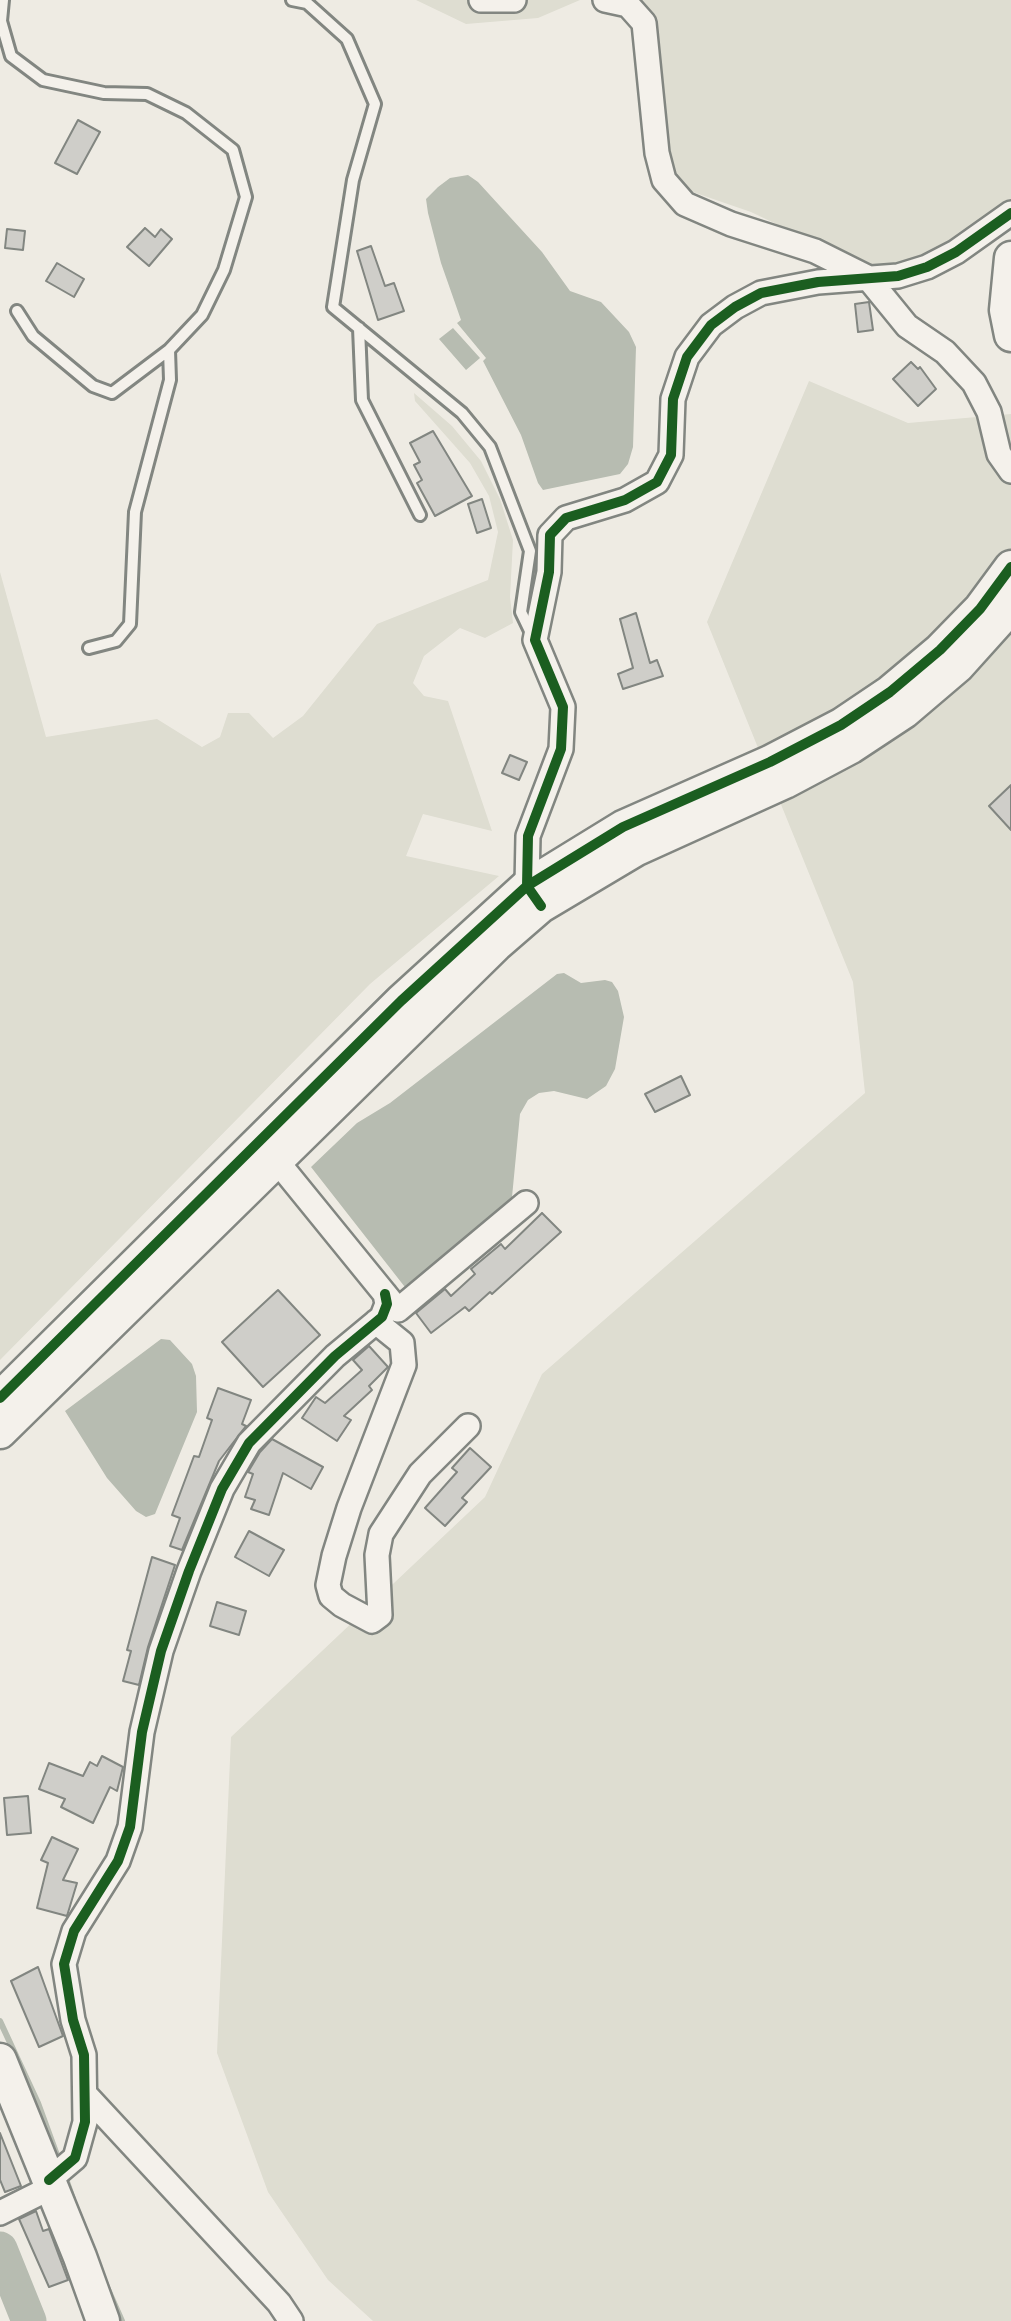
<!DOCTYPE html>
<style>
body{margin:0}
canvas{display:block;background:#eeebe3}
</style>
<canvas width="1011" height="2321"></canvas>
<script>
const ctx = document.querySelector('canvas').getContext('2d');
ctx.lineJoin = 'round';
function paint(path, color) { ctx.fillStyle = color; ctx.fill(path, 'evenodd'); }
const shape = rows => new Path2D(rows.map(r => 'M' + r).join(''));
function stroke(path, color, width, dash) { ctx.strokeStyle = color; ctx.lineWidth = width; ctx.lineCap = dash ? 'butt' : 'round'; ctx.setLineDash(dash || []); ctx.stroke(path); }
const green = shape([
 [416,0,580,0,538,18,466,24],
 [636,0,1011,0,1011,201,924,258,871,269,751,212,687,190,668,160,652,13],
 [809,381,908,423,1011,414,1011,2321,373,2321,328,2280,268,2192,217,2053,231,1737,485,1497,542,1374,865,1093,853,982,707,622],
 [414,393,452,426,481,461,500,499,513,540,510,597,513,623,485,638,460,628,424,656,413,683,424,696,448,701,492,831,423,814,406,856,499,876,370,984,0,1360,0,572,46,737,157,719,202,747,220,737,228,713,249,713,273,738,303,716,377,624,488,580,498,532,489,496,470,463,415,401]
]);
const water = shape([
 [468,175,478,182,542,252,570,291,601,302,629,332,636,347,633,447,628,464,620,474,543,490,538,483,521,435,483,361,486,358,457,323,461,320,441,263,428,213,426,199,438,187,450,178],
 [453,328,480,358,466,370,439,339],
 [564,973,581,983,605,980,612,982,618,991,624,1017,615,1069,606,1086,587,1099,554,1091,539,1093,528,1100,520,1114,512,1197,486,1226,408,1291,311,1167,357,1123,390,1103,557,974],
 [161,1339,170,1340,192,1364,196,1376,197,1412,155,1514,146,1517,136,1511,107,1478,65,1411]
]);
const stream = shape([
 [0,2021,38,2103,57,2155],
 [65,2176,73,2199],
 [103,2278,122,2321]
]);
const river = shape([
 [0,2249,29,2321]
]);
const building = shape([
 [78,120,100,132,77,174,55,163,78,120],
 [145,228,155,237,161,229,172,239,149,266,127,247,145,228],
 [7,229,25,231,23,250,5,248,7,229],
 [371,246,385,286,394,283,404,311,378,320,357,251,371,246],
 [57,263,84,279,74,297,46,281,57,263],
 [869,302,873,330,858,332,855,304,869,302],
 [911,362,918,369,920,367,936,389,918,406,893,379,911,362],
 [433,431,472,496,435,516,417,483,422,480,414,465,420,462,410,443,433,431],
 [482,499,491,528,477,533,468,504,482,499],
 [636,613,650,663,657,660,663,676,623,689,618,674,633,668,620,619,636,613],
 [510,755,527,762,519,780,502,773,510,755],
 [1011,785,1011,830,989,806,1011,785],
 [681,1076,690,1095,655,1112,645,1094,681,1076],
 [542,1213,561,1232,492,1294,490,1292,469,1311,465,1307,431,1333,416,1313,445,1289,451,1296,475,1274,471,1269,501,1244,505,1249,542,1213],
 [278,1290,320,1335,263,1387,222,1342,278,1290],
 [369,1346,388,1367,369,1386,372,1390,344,1416,351,1420,337,1441,302,1418,316,1397,325,1403,362,1370,353,1360,369,1346],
 [218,1388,251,1400,242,1424,246,1426,219,1461,182,1550,170,1546,180,1518,172,1515,194,1456,199,1457,212,1420,207,1418,218,1388],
 [272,1439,323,1467,311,1489,283,1473,269,1515,251,1509,255,1500,245,1497,253,1474,248,1472,260,1452,272,1439],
 [470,1448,491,1467,462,1498,467,1502,445,1526,425,1508,457,1472,452,1468,470,1448],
 [249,1531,284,1550,269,1576,235,1557,249,1531],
 [152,1557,175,1565,148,1647,139,1685,123,1681,131,1651,127,1650,152,1557],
 [217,1602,246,1611,239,1635,210,1626,217,1602],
 [102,1756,123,1767,117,1791,110,1787,93,1823,61,1807,65,1799,39,1789,49,1763,83,1776,90,1762,97,1766,102,1756],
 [28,1796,31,1833,7,1835,4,1798,28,1796],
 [52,1837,78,1849,63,1880,77,1883,67,1916,37,1908,48,1863,41,1860,52,1837],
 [38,1967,63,2036,39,2047,11,1981,38,1967],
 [0,2133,21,2186,5,2192,0,2180,0,2133],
 [36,2211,43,2231,49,2229,68,2280,49,2287,19,2219,36,2211]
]);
const lane = shape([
 [3,0,1,21,11,56,43,80,104,93,147,94,186,113,233,150,246,197,224,270,202,315,169,350,112,393,93,386,33,336,17,311],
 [292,0,307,3,347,39,375,104,353,180,333,307,462,413,490,447,530,551,521,612,532,635],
 [359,328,362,400,420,515],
 [89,648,116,641,130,624,135,512,170,380,169,350]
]);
const street = shape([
 [481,0,514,0],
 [605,0,628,5,644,23,657,153,664,180,685,204,731,224,815,251,867,277,907,326,945,352,974,383,989,412,999,454,1011,471],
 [533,895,527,886,528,836,561,749,563,707,535,640,549,572,550,535,566,518,625,500,657,482,671,455,673,399,687,357,711,325,735,307,761,293,818,282,898,276,927,267,956,252,1011,213],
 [276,1160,398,1310,526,1203],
 [376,1322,402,1343,404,1365,349,1508,334,1556,328,1585,331,1596,342,1605,372,1621,380,1615,377,1555,381,1534,420,1474,468,1426],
 [85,2094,279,2303,291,2321],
 [49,2180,75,2158,85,2122,84,2055,73,2020,64,1964,74,1931,118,1861,130,1827,142,1732,161,1651,189,1571,222,1489,249,1443,335,1356,382,1317,387,1304,385,1294],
 [0,2213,52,2187]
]);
const secondary = shape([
 [1011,258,1006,310,1011,335],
 [0,1398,401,1001,527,886,623,827,770,762,841,725,890,692,940,650,980,609,1011,567],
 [0,1432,496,945,541,906,635,850,785,782,851,747,904,712,958,666,1011,607],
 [0,2060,80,2257,103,2321]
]);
const cycleway = shape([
 [541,906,527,886,528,836,561,749,563,707,535,640,549,572,550,535,566,518,625,500,657,482,671,455,673,399,687,357,711,325,735,307,761,293,818,282,898,276,927,267,956,252,1011,213],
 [0,1398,401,1001,527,886,623,827,770,762,841,725,890,692,940,650,980,609,1011,567],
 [49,2180,75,2158,85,2122,84,2055,73,2020,64,1964,74,1931,118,1861,130,1827,142,1732,161,1651,189,1571,222,1489,249,1443,335,1356,382,1317,387,1304,385,1294]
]);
paint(green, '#deddd1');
paint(water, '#b7bcb1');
stroke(stream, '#b7bcb1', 6);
stroke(river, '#b7bcb1', 35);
paint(building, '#cfcec9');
stroke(building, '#828681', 2);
stroke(lane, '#828681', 16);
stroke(street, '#828681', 28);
stroke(secondary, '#828681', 37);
stroke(lane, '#f4f1eb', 10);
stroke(street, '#f4f1eb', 23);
stroke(secondary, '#f4f1eb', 32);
stroke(cycleway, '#1b5e20', 10);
</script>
